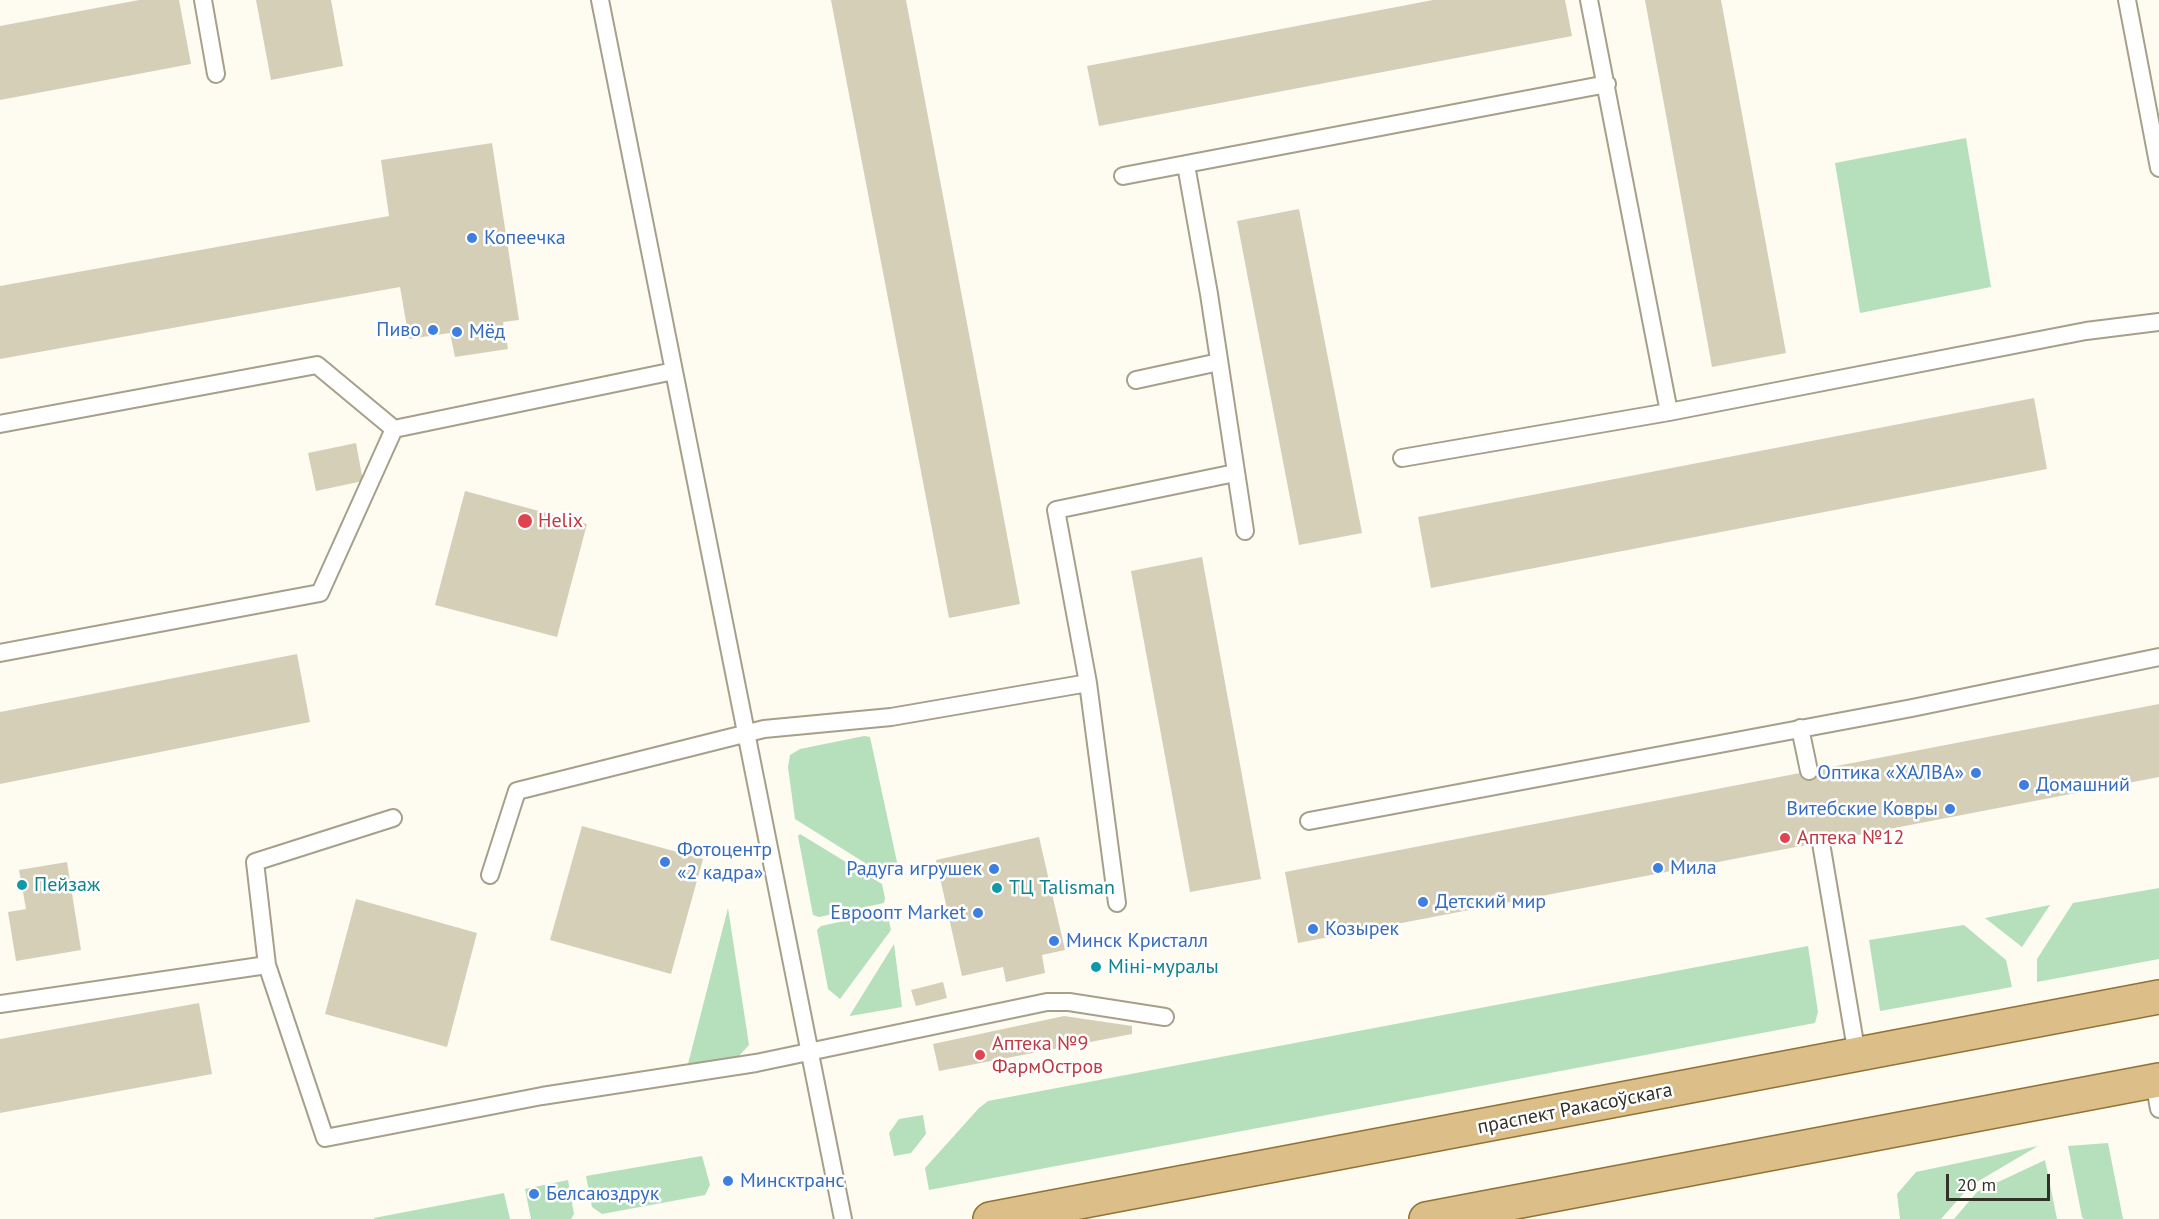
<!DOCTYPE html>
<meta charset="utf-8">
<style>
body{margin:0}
#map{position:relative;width:2159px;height:1219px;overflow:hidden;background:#fefbf1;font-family:"PT Sans",sans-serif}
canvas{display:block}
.scale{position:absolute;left:1946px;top:1174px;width:104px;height:27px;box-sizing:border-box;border:3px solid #343128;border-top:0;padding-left:8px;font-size:18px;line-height:21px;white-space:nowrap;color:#343128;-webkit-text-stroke:4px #fff;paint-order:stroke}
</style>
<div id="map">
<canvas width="2159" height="1219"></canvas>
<div class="scale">20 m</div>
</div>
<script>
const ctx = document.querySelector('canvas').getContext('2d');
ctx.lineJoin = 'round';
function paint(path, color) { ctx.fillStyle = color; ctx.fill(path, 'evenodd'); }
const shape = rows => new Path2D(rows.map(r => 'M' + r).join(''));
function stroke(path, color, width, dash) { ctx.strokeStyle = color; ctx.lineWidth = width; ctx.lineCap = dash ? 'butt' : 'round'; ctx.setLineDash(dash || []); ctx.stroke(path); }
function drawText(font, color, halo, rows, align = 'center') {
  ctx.font = font + ' "PT Sans",sans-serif'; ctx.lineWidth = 5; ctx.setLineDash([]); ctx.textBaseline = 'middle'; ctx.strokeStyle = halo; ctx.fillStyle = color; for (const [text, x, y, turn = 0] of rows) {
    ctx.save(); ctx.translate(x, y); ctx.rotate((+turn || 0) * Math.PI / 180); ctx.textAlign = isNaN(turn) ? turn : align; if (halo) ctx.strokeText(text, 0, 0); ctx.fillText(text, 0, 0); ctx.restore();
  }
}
const green = shape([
 [1966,138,1991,287,1860,313,1835,163],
 [864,736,870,737,897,862,894,868,881,873,795,819,788,767,790,755,800,749],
 [800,834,882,884,885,898,884,903,819,917,813,915,798,836],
 [2159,888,2159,959,2037,982,2037,959,2073,903],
 [2050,905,2022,947,1985,918],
 [728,908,749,1045,738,1057,688,1064],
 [882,913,888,917,891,930,840,999,828,989,817,930,821,926],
 [1964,925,2006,960,2012,987,1880,1011,1869,940],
 [894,944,902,1007,850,1016,850,1015],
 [1808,946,1818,1012,1815,1023,929,1190,925,1168,979,1108,988,1101],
 [923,1115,926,1134,911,1153,894,1156,889,1133,899,1119],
 [2108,1143,2123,1219,2084,1219,2082,1217,2068,1146],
 [2038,1146,1970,1186,1941,1219,1900,1219,1897,1194,1916,1172],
 [702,1156,710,1185,705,1195,602,1214,592,1207,586,1176],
 [2045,1160,2057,1219,1954,1219,1977,1192],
 [568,1180,574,1214,571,1219,531,1219,525,1189],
 [504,1193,510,1219,374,1219,374,1218]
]);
const building = shape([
 [139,0,179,0,191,64,0,100,0,26],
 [256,0,331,0,343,66,271,80],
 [831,0,906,0,1020,604,949,618],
 [1433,0,1565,0,1572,36,1099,126,1087,66],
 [1645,0,1721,0,1786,353,1712,367],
 [492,143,519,320,503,322,508,349,455,357,450,333,409,339,400,287,0,359,0,286,389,216,381,160],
 [1299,209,1362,533,1299,545,1237,221],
 [2034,398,2047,469,1431,588,1418,517],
 [356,443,363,481,316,491,308,453],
 [465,491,587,524,557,637,435,605],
 [1202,557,1261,879,1190,892,1131,571],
 [297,654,310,722,0,784,0,712],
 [2159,704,2159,777,1298,943,1285,872],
 [582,826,703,859,671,974,550,940],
 [1039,837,1065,950,1042,955,1045,973,1006,982,1003,967,962,976,936,860],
 [67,862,81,950,16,961,8,912,26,909,19,870],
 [356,899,477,933,447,1047,325,1014],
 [943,982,947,998,916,1006,911,990],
 [199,1003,212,1074,0,1113,0,1039],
 [1064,1016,1132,1026,1132,1034,939,1071,933,1044]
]);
const service = shape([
 [203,0,216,74],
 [600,0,843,1219],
 [1589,0,1669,412],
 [2127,0,2159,168],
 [1186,165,1209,294,1245,531],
 [1123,176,1607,84],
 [1136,380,1219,362],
 [0,424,317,365,394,429],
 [394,429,674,371],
 [1402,458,1669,412,2086,331,2159,322],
 [0,653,320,593,394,429],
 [1088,683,1117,903],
 [1800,728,1809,771],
 [393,818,255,862,267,965,325,1138,542,1096,756,1063,1047,1002,1069,1002,1165,1017],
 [1309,821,1912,708,2159,657],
 [1821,843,1857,1055],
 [490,875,517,791,764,729,891,717,1088,683,1056,510,1235,473],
 [0,1004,267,965],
 [2154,1081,2159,1109]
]);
const primary = shape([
 [990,1219,2159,997],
 [1426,1219,2159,1080]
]);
const markers = [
 [472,238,6,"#3f7fe0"],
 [433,330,6,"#3f7fe0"],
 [457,332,6,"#3f7fe0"],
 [525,521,8,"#e0444e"],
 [1976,773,6,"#3f7fe0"],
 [2024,785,6,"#3f7fe0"],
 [1950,809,6,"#3f7fe0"],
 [1785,838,6,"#e0444e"],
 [665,862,6,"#3f7fe0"],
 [1658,868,6,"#3f7fe0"],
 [994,869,6,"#3f7fe0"],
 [22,885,6,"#0f9aa8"],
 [997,888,6,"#0f9aa8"],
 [1423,902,6,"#3f7fe0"],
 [978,913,6,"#3f7fe0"],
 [1313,929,6,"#3f7fe0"],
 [1054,941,6,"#3f7fe0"],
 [1096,967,6,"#0f9aa8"],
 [980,1055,6,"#e0444e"],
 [728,1181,6,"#3f7fe0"],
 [534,1194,6,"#3f7fe0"]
];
const shopNames = [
 ["Копеечка",484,238],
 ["Пиво",421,330,"right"],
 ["Мёд",469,332],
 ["Оптика «ХАЛВА»",1964,773,"right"],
 ["Домашний",2036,785],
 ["Витебские Ковры",1938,809,"right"],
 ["Фотоцентр",677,850],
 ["«2 кадра»",677,873],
 ["Мила",1670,868],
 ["Радуга игрушек",982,869,"right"],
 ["Детский мир",1435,902],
 ["Евроопт Market",966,913,"right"],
 ["Козырек",1325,929],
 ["Минск Кристалл",1066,941],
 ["Минсктранс",740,1181],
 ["Белсаюздрук",546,1194]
];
const healthNames = [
 ["Helix",538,521],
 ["Аптека №12",1797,838],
 ["Аптека №9",992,1044],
 ["ФармОстров",992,1067]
];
const cultureNames = [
 ["Пейзаж",34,885],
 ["ТЦ Talisman",1009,888],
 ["Міні-муралы",1108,967]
];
const streetNames = [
 ["праспект Ракасоўскага",1575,1109,-11]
];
paint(green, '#b5e0bb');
paint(building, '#d6cfb8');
stroke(service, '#a69f89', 20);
stroke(primary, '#927134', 36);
stroke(service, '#fff', 16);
stroke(primary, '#dcbe89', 33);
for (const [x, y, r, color] of markers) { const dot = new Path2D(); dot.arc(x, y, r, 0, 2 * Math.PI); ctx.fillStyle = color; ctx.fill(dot); stroke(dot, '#fff', 2); }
drawText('20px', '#366cbe', '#fff', shopNames, 'left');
drawText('20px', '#be3a42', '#fff', healthNames, 'left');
drawText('20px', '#0d838f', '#fff', cultureNames, 'left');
drawText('20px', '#343128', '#fff', streetNames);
</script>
